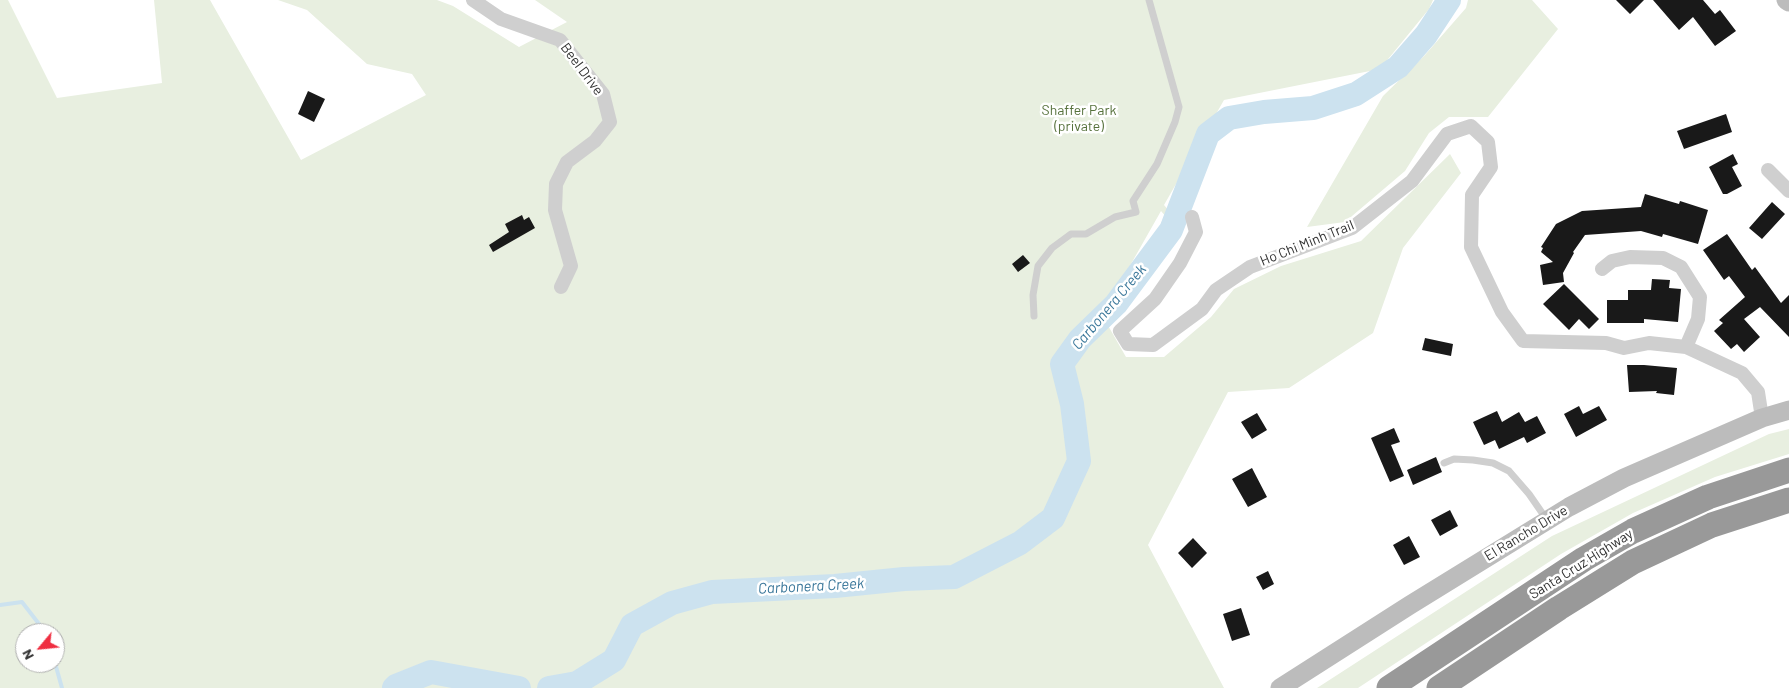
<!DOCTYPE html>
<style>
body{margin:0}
#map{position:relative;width:1789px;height:688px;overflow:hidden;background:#fff;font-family:Barlow,sans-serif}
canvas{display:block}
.north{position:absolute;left:15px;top:623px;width:50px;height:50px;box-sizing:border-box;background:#fff;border:1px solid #adadad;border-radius:50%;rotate:242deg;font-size:14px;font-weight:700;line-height:20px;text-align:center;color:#323232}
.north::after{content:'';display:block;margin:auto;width:18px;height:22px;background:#ef2e41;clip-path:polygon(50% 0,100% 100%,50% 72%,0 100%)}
</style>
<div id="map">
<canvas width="1789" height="688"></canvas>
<div class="north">N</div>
</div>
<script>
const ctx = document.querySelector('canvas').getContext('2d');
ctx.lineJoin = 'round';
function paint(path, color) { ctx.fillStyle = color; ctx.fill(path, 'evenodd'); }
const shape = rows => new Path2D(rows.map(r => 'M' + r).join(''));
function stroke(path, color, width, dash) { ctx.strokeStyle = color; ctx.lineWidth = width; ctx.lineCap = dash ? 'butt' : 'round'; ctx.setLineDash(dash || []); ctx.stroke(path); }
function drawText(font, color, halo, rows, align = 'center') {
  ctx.font = font + ' Barlow,sans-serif'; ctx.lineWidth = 5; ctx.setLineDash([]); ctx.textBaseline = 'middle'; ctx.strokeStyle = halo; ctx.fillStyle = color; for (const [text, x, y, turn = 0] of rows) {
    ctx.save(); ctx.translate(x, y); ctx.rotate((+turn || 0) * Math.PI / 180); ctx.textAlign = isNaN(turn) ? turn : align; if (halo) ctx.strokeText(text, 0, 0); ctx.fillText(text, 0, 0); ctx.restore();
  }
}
const green = shape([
 [0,0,8,0,57,98,162,83,154,0,210,0,301,160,426,95,412,74,367,64,307,10,278,0,437,0,453,6,519,47,567,22,535,0,1433,0,1429,9,1380,69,1224,100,1164,205,1170,212,1167,218,1161,211,1102,315,1126,357,1164,357,1211,317,1234,289,1281,266,1361,241,1450,154,1461,173,1403,248,1373,333,1289,388,1228,392,1148,545,1224,688,0,688],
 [25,633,55,633,55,663,25,663],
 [1468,0,1532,0,1558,29,1488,117,1449,117,1429,133,1405,171,1345,222,1307,227,1383,96,1425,55,1466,8],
 [1789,429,1789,454,1715,477,1633,513,1561,554,1358,688,1317,688,1552,536,1769,434]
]);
const stream = shape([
 [0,605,22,602,46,633],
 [55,663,62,688]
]);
const river = shape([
 [394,688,396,686,431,672,519,688],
 [549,688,577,683,614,660,632,625,672,603,712,592,835,586,904,579,954,577,1020,543,1053,518,1079,461,1072,404,1062,364,1080,339,1116,304,1171,230,1208,134,1229,118,1264,112,1313,108,1356,94,1398,67,1426,35,1449,0]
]);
const building = shape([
 [1616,0,1644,0,1630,14],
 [1653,0,1703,0,1715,14,1720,10,1736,31,1715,46,1693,17,1679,30],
 [308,91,325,99,314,122,298,114],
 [1726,114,1732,132,1684,149,1677,131],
 [1733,154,1738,164,1732,167,1742,186,1727,194,1723,194,1709,167],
 [1645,194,1679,204,1680,201,1708,210,1698,244,1663,234,1662,237,1641,231,1585,235,1573,252,1574,253,1563,273,1564,282,1543,285,1540,265,1553,262,1541,252,1543,248,1541,247,1556,224,1582,211,1641,207],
 [1772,202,1785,214,1762,239,1749,228],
 [522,215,524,220,529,217,535,228,493,252,489,245,509,232,505,224],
 [1727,234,1752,270,1755,267,1781,303,1789,295,1789,337,1760,307,1744,319,1760,337,1744,352,1737,344,1731,349,1714,331,1723,323,1719,320,1745,297,1729,276,1724,280,1703,250],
 [1023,255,1030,263,1018,272,1012,264],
 [1652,279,1670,280,1669,288,1681,289,1678,322,1644,319,1644,323,1607,323,1607,300,1628,300,1628,290,1651,290],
 [1564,284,1599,319,1589,329,1579,319,1569,330,1543,304],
 [1425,338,1453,344,1451,356,1422,350],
 [1627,365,1644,365,1677,368,1674,395,1656,393,1657,391,1629,392],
 [1579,406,1583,414,1599,406,1607,420,1576,437,1564,414],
 [1497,411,1502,422,1519,412,1525,422,1537,416,1546,433,1527,443,1524,437,1499,449,1495,440,1484,445,1473,422],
 [1257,413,1267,430,1252,439,1241,422],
 [1394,428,1400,442,1391,445,1404,476,1390,482,1371,438],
 [1436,457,1442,472,1413,485,1407,470],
 [1252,468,1267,497,1248,507,1232,479],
 [1450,510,1458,526,1440,536,1431,520],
 [1409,536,1420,557,1404,565,1393,545],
 [1193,538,1207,553,1192,568,1178,553],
 [1268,571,1274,584,1263,590,1256,577],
 [1241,608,1250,635,1232,641,1223,614]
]);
const lane = shape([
 [1034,316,1033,295,1038,266,1052,248,1071,234,1086,234,1115,217,1136,212,1133,201,1157,164,1175,122,1179,107,1149,0],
 [1444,463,1454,459,1473,460,1493,463,1509,471,1529,494,1547,520]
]);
const street = shape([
 [473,0,501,19,560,40,603,94,610,122,595,141,567,162,556,184,555,210,571,266,561,287],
 [1768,170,1789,191],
 [1192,217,1196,232,1180,263,1155,299,1120,331,1128,344,1153,345,1202,309,1216,290,1250,267,1352,228,1412,181,1447,134,1471,126,1488,142,1491,167,1472,195,1471,247,1502,312,1523,341,1606,343,1624,348,1649,343,1686,347,1742,373,1758,392,1762,418],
 [1602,269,1612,261,1630,257,1663,258,1681,267,1700,297,1698,319,1686,347]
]);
const secondary = shape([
 [1786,0,1789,2],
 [1280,688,1410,605,1569,507,1624,478,1762,418,1789,410]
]);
const highway = shape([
 [1389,688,1584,559,1633,531,1708,497,1789,470],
 [1439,688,1559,608,1633,562,1712,525,1789,500]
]);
const streetNames = [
 ["Beel Drive",582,69,53],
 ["Ho Chi Minh Trail",1307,243,-22],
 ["El Rancho Drive",1526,533,-31],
 ["Santa Cruz Highway",1581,564,-32]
];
const parkNames = [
 ["Shaffer Park",1079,110],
 ["(private)",1079,126]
];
const waterNames = [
 ["Carbonera Creek",1109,307,-50],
 ["Carbonera Creek",811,586,-3]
];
paint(green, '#e8efe0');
stroke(stream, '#cce2ef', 4);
stroke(river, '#cce2ef', 24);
paint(building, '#191919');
stroke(lane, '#cfcfcf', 7);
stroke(street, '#cfcfcf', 14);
stroke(secondary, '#bcbcbc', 19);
stroke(highway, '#999', 25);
drawText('14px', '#323232', '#fff', streetNames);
drawText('14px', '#56713c', '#fff', parkNames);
drawText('italic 15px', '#3a779a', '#fff', waterNames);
</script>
